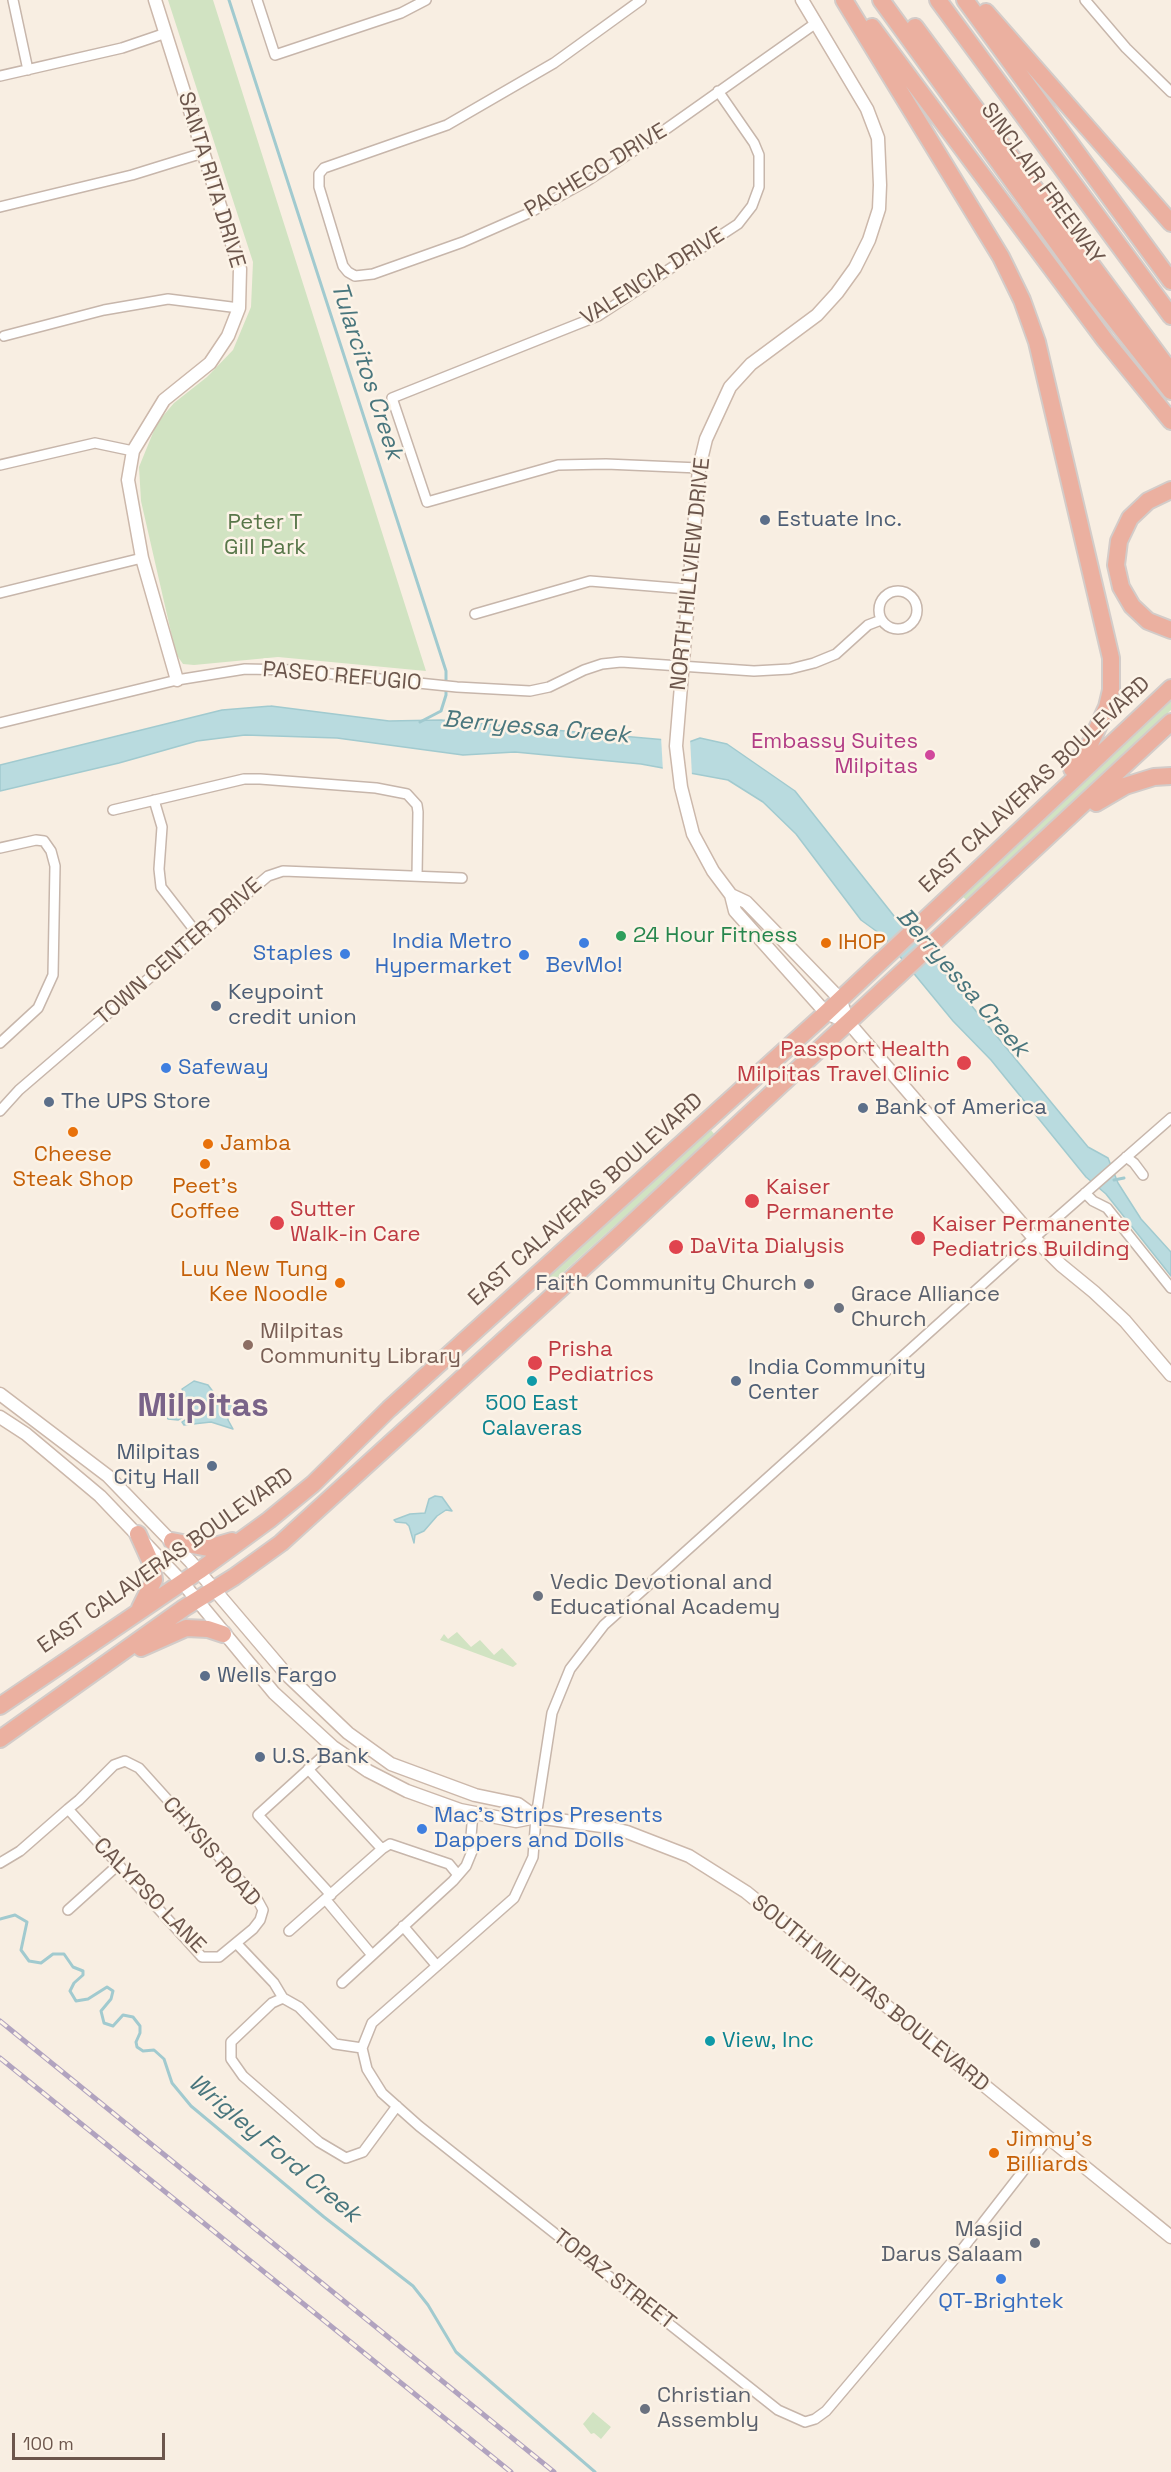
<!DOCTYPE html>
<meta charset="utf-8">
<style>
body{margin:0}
#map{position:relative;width:1171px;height:2472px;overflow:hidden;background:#f8eee2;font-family:"Space Grotesk",sans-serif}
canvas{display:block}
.scale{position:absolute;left:12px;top:2433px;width:153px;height:27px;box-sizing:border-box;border:3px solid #6c564c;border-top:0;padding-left:8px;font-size:18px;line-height:21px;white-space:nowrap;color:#6c564c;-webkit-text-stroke:4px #fcf3e7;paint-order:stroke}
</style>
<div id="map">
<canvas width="1171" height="2472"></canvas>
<div class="scale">100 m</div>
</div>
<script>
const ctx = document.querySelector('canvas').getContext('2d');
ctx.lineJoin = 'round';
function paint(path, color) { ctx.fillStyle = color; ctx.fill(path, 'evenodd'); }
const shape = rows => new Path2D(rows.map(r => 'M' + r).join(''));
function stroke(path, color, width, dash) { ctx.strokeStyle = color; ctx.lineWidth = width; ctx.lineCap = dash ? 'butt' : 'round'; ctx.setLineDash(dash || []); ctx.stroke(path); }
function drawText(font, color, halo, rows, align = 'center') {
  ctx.font = font + ' "Space Grotesk",sans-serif'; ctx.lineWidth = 5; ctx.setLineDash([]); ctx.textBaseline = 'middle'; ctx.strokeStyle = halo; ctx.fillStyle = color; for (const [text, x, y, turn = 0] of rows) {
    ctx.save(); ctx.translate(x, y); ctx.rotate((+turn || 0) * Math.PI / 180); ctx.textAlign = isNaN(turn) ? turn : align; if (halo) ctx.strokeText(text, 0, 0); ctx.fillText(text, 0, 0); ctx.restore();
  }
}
const green = shape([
 [168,0,213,0,426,671,278,657,194,665,183,664,176,654,141,501,139,467,157,423,174,403,207,377,233,350,251,307,253,262],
 [1171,701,1171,710,1045,829,968,901,963,897],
 [710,1129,715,1135,547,1287,543,1281],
 [457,1632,471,1647,480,1640,494,1655,502,1648,517,1664,513,1667,440,1640,444,1634,448,1639],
 [593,2412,611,2427,601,2439,594,2433,591,2434,583,2424]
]);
const water = shape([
 [271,706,389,721,441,720,689,742,700,738,727,744,795,791,898,921,938,965,1088,1147,1108,1158,1118,1183,1141,1219,1171,1252,1171,1276,1106,1194,1086,1177,991,1060,953,1021,883,936,861,920,796,834,763,802,728,780,641,764,515,752,463,755,337,738,245,735,197,741,119,763,0,791,0,765,222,710,271,706],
 [194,1381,208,1385,217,1397,225,1402,234,1403,239,1407,233,1409,228,1416,228,1420,233,1429,211,1422,184,1425,182,1422,188,1418,186,1415,178,1420,168,1419,165,1412,165,1400,174,1393,178,1392,180,1394,183,1391,182,1389,194,1381],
 [435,1496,442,1497,452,1511,446,1510,437,1516,424,1531,415,1535,414,1543,409,1526,406,1523,396,1522,394,1520,410,1514,425,1513,429,1499,435,1496]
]);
const pier = shape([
 [661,736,690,738,692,776,663,772]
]);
const stream = shape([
 [229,0,446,671,446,695,441,711,420,722],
 [1114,1180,1124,1178],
 [0,1919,15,1915,27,1922,21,1950,29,1961,41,1963,53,1954,64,1954,73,1967,83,1971,83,1975,74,1983,70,1991,76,2001,88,1999,107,1987,113,1991,111,1999,101,2011,104,2023,113,2026,123,2015,133,2017,140,2026,140,2033,136,2042,137,2047,143,2051,154,2050,164,2059,172,2083,191,2106,324,2217,413,2286,428,2305,456,2352,595,2472]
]);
const street = shape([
 [13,0,28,70],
 [257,0,275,55,401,13,426,0],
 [641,0,554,63,447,125,324,168,319,174,319,187,343,266,348,272,355,276,373,274,463,242,529,213,587,181,652,139,816,23],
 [1085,0,1126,48,1171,92],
 [0,76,122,48,166,33],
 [0,207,132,175,203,153],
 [4,336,104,310,168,299,239,308],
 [0,465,95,443,133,451],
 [699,468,606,464,558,465,427,502,392,398,598,316,738,224,752,206,759,187,759,155,754,143,718,91],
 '879 610a19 19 0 1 1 38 0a19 19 0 1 1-38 0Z',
 [0,593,142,558],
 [475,614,590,581,687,589],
 [0,723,177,680,245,669,293,670,457,687,530,691,549,687,584,670,602,664,621,662,754,671,790,669,814,663,836,654,868,625,881,620],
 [154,800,162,827,159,869,161,887,199,936],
 [113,810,244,779,260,779,376,788,407,794,417,805,418,812,417,876],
 [0,848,36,840,44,841,51,851,55,866,53,975,38,1008,0,1043],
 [0,1111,19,1090,268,876,283,871,462,878],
 [1126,1157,1134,1163,1143,1175],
 [1085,1193,1093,1201,1107,1208,1171,1288],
 [308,1769,382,1849],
 [0,1863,20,1851,68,1809,79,1800,114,1765,125,1761,139,1768,257,1899,263,1910,260,1920,253,1929,219,1957,202,1957,68,1809],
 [331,1895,258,1815,333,1747],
 [326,1900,372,1955],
 [68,1910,118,1865],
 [403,1926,437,1966],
 [289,1931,382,1849,390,1844,449,1864,458,1875],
 [237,1944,274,1983,283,1998,299,2007,335,2044,362,2048],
 [342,1983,453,1881,466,1866,473,1849,471,1836,473,1813],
 [283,1998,272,2003,231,2042,231,2059,243,2076,319,2142,346,2158,363,2152,397,2106],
 [1048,2139,957,2256,826,2411,815,2419,805,2422,778,2410,419,2126,382,2093,367,2069,362,2048,372,2023,514,1898,533,1857,536,1817,552,1713,570,1669,604,1625,1034,1238,1171,1118]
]);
const secondary = shape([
 [155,0,240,269,239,308,228,336,210,363,164,400,133,451,128,480,142,558,177,680],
 [802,0,867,109,878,138,880,185,879,209,869,240,855,268,837,293,817,315,751,364,730,387,706,439,699,468,676,746,681,787,693,834,713,871,731,895,735,911,826,1013,849,1023],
 [731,895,746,902,840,999,849,1023,1034,1238,1061,1265,1094,1292,1125,1321,1171,1375],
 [0,1394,108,1476,190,1561,287,1675,348,1733,391,1764,475,1795,518,1804,536,1817],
 [0,1417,26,1434,100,1496,182,1582,274,1693,333,1747,368,1771,407,1791,460,1810,516,1821,536,1817,602,1826,627,1832,689,1856,746,1892,1171,2237]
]);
const highway = shape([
 [844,0,1001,257,1022,300,1037,342,1111,658,1111,690,1107,707,1091,742,1072,769],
 [881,0,1093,292,1171,391],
 [938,0,1171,316],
 [965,0,1171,281],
 [986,12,1171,223],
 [872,27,1105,340,1171,421],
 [915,27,1171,372],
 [1171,490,1148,501,1130,518,1119,541,1116,565,1121,587,1132,606,1148,621,1171,630],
 [1096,803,1125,786,1154,777,1171,776],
 [138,1534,152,1565,154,1580,140,1608],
 [172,1541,208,1548,232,1541],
 [141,1648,186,1628,208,1629,223,1634],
 [0,1706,199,1571,269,1520,313,1484,389,1409,826,1013,1171,688],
 [0,1739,184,1608,234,1577,281,1543,615,1239,1171,722]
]);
const rail = shape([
 [0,2021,554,2472],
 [0,2058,511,2472]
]);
const markers = [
 [765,520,6,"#5c6f8a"],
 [930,755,6,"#d1479c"],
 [621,936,6,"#2e9e5b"],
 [584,943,6,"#3f7fe0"],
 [826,943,6,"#e8710a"],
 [345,954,6,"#3f7fe0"],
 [524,955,6,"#3f7fe0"],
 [216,1006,6,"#5c6f8a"],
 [964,1063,8,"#e0444e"],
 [166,1068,6,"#3f7fe0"],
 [49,1102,6,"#5c6f8a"],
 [863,1108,6,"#5c6f8a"],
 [73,1132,6,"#e8710a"],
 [208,1144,6,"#e8710a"],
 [205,1164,6,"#e8710a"],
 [752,1201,8,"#e0444e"],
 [277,1223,8,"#e0444e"],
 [918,1238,8,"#e0444e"],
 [676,1247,8,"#e0444e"],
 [340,1283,6,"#e8710a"],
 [809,1284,6,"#6b7280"],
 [839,1308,6,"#6b7280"],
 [248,1345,6,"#8d6e63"],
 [535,1363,8,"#e0444e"],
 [532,1381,6,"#0f9aa8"],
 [736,1381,6,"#5c6f8a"],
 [212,1466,6,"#5c6f8a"],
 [538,1596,6,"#6b7280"],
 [205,1676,6,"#5c6f8a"],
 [260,1757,6,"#5c6f8a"],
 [422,1829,6,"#3f7fe0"],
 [710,2041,6,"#0f9aa8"],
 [994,2153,6,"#e8710a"],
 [1035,2243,6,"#6b7280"],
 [1001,2279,6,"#3f7fe0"],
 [645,2409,6,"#6b7280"]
];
const streetNames = [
 ["PACHECO DRIVE",596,171,-31],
 ["SANTA RITA DRIVE",211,180,73],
 ["SINCLAIR FREEWAY",1042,184,54],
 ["VALENCIA DRIVE",653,277,-32],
 ["NORTH HILLVIEW DRIVE",691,574,-84],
 ["PASEO REFUGIO",342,677,5],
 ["EAST CALAVERAS BOULEVARD",1035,785,-43],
 ["TOWN CENTER DRIVE",179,952,-41],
 ["EAST CALAVERAS BOULEVARD",586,1200,-42],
 ["EAST CALAVERAS BOULEVARD",166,1561,-35],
 ["CHYSIS ROAD",211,1852,49],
 ["CALYPSO LANE",149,1896,46],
 ["SOUTH MILPITAS BOULEVARD",870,1994,39],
 ["TOPAZ STREET",614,2280,38]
];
const serviceNames = [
 ["Estuate Inc.",777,520],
 ["Keypoint",228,993],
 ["credit union",228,1018],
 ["The UPS Store",61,1102],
 ["Bank of America",875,1108],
 ["India Community",748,1368],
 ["Center",748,1393],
 ["Milpitas",200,1453,"right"],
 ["City Hall",200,1478,"right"],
 ["Wells Fargo",217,1676],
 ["U.S. Bank",272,1757]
];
const parkNames = [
 ["Peter T",265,523],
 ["Gill Park",265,548]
];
const hotelNames = [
 ["Embassy Suites",918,742],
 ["Milpitas",918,767]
];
const leisureNames = [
 ["24 Hour Fitness",633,936]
];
const shopNames = [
 ["India Metro",512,942],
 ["Hypermarket",512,967],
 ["Staples",333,954],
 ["BevMo!",584,966,"center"],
 ["Safeway",178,1068,"left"],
 ["Mac's Strips Presents",434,1816,"left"],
 ["Dappers and Dolls",434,1841,"left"],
 ["QT-Brightek",1001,2302,"center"]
];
const foodNames = [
 ["IHOP",838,943],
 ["Jamba",220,1144],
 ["Cheese",73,1155,"center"],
 ["Steak Shop",73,1180,"center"],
 ["Peet's",205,1187,"center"],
 ["Coffee",205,1212,"center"],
 ["Luu New Tung",328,1270,"right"],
 ["Kee Noodle",328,1295,"right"],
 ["Jimmy’s",1006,2140],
 ["Billiards",1006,2165]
];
const healthNames = [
 ["Passport Health",950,1050,"right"],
 ["Milpitas Travel Clinic",950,1075,"right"],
 ["Kaiser",766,1188],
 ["Permanente",766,1213],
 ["Sutter",290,1210],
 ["Walk-in Care",290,1235],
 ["Kaiser Permanente",932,1225],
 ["Pediatrics Building",932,1250],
 ["DaVita Dialysis",690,1247],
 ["Prisha",548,1350],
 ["Pediatrics",548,1375]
];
const worshipNames = [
 ["Faith Community Church",797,1284,"right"],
 ["Grace Alliance",851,1295],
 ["Church",851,1320],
 ["Vedic Devotional and",550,1583],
 ["Educational Academy",550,1608],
 ["Masjid",1023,2230,"right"],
 ["Darus Salaam",1023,2255,"right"],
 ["Christian",657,2396],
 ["Assembly",657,2421]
];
const educationNames = [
 ["Milpitas",260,1332],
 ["Community Library",260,1357]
];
const cultureNames = [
 ["500 East",532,1404],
 ["Calaveras",532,1429],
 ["View, Inc",722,2041,"left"]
];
const waterNames = [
 ["Tularcitos Creek",366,371,72],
 ["Berryessa Creek",536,728,5],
 ["Berryessa Creek",962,983,49],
 ["Wrigley Ford Creek",274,2149,40]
];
const townNames = [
 ["Milpitas",203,1407]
];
paint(green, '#d1e3c2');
paint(water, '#b9dbdf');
stroke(water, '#a1cacf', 1.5);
paint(pier, '#f8eee2');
stroke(stream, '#a1cacf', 3);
stroke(street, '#c7b6ab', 12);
stroke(secondary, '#ccb8ab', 15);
stroke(highway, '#d3ccc9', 20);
stroke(street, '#fff', 9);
stroke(secondary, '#fff', 12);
stroke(highway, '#ebb0a0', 16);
stroke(rail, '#b1a3bf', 5);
stroke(rail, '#fcf3e7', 3, [9]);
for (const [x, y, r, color] of markers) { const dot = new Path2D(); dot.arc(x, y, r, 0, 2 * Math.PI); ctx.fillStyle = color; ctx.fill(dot); stroke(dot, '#fcf3e7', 2); }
drawText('22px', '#6c564c', '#fcf3e7', streetNames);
drawText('22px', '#4e5e75', '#fcf3e7', serviceNames, 'left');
drawText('22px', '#587649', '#fcf3e7', parkNames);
drawText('22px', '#b23c85', '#fcf3e7', hotelNames, 'right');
drawText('22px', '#27864d', '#fcf3e7', leisureNames, 'left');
drawText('22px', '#366cbe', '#fcf3e7', shopNames, 'right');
drawText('22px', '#c56008', '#fcf3e7', foodNames, 'left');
drawText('22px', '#be3a42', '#fcf3e7', healthNames, 'left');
drawText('22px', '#5b616d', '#fcf3e7', worshipNames, 'left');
drawText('22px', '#785e54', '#fcf3e7', educationNames, 'left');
drawText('22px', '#0d838f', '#fcf3e7', cultureNames);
drawText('italic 24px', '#49767d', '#fcf3e7', waterNames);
drawText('bold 34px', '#7a6489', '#fcf3e7', townNames);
</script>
